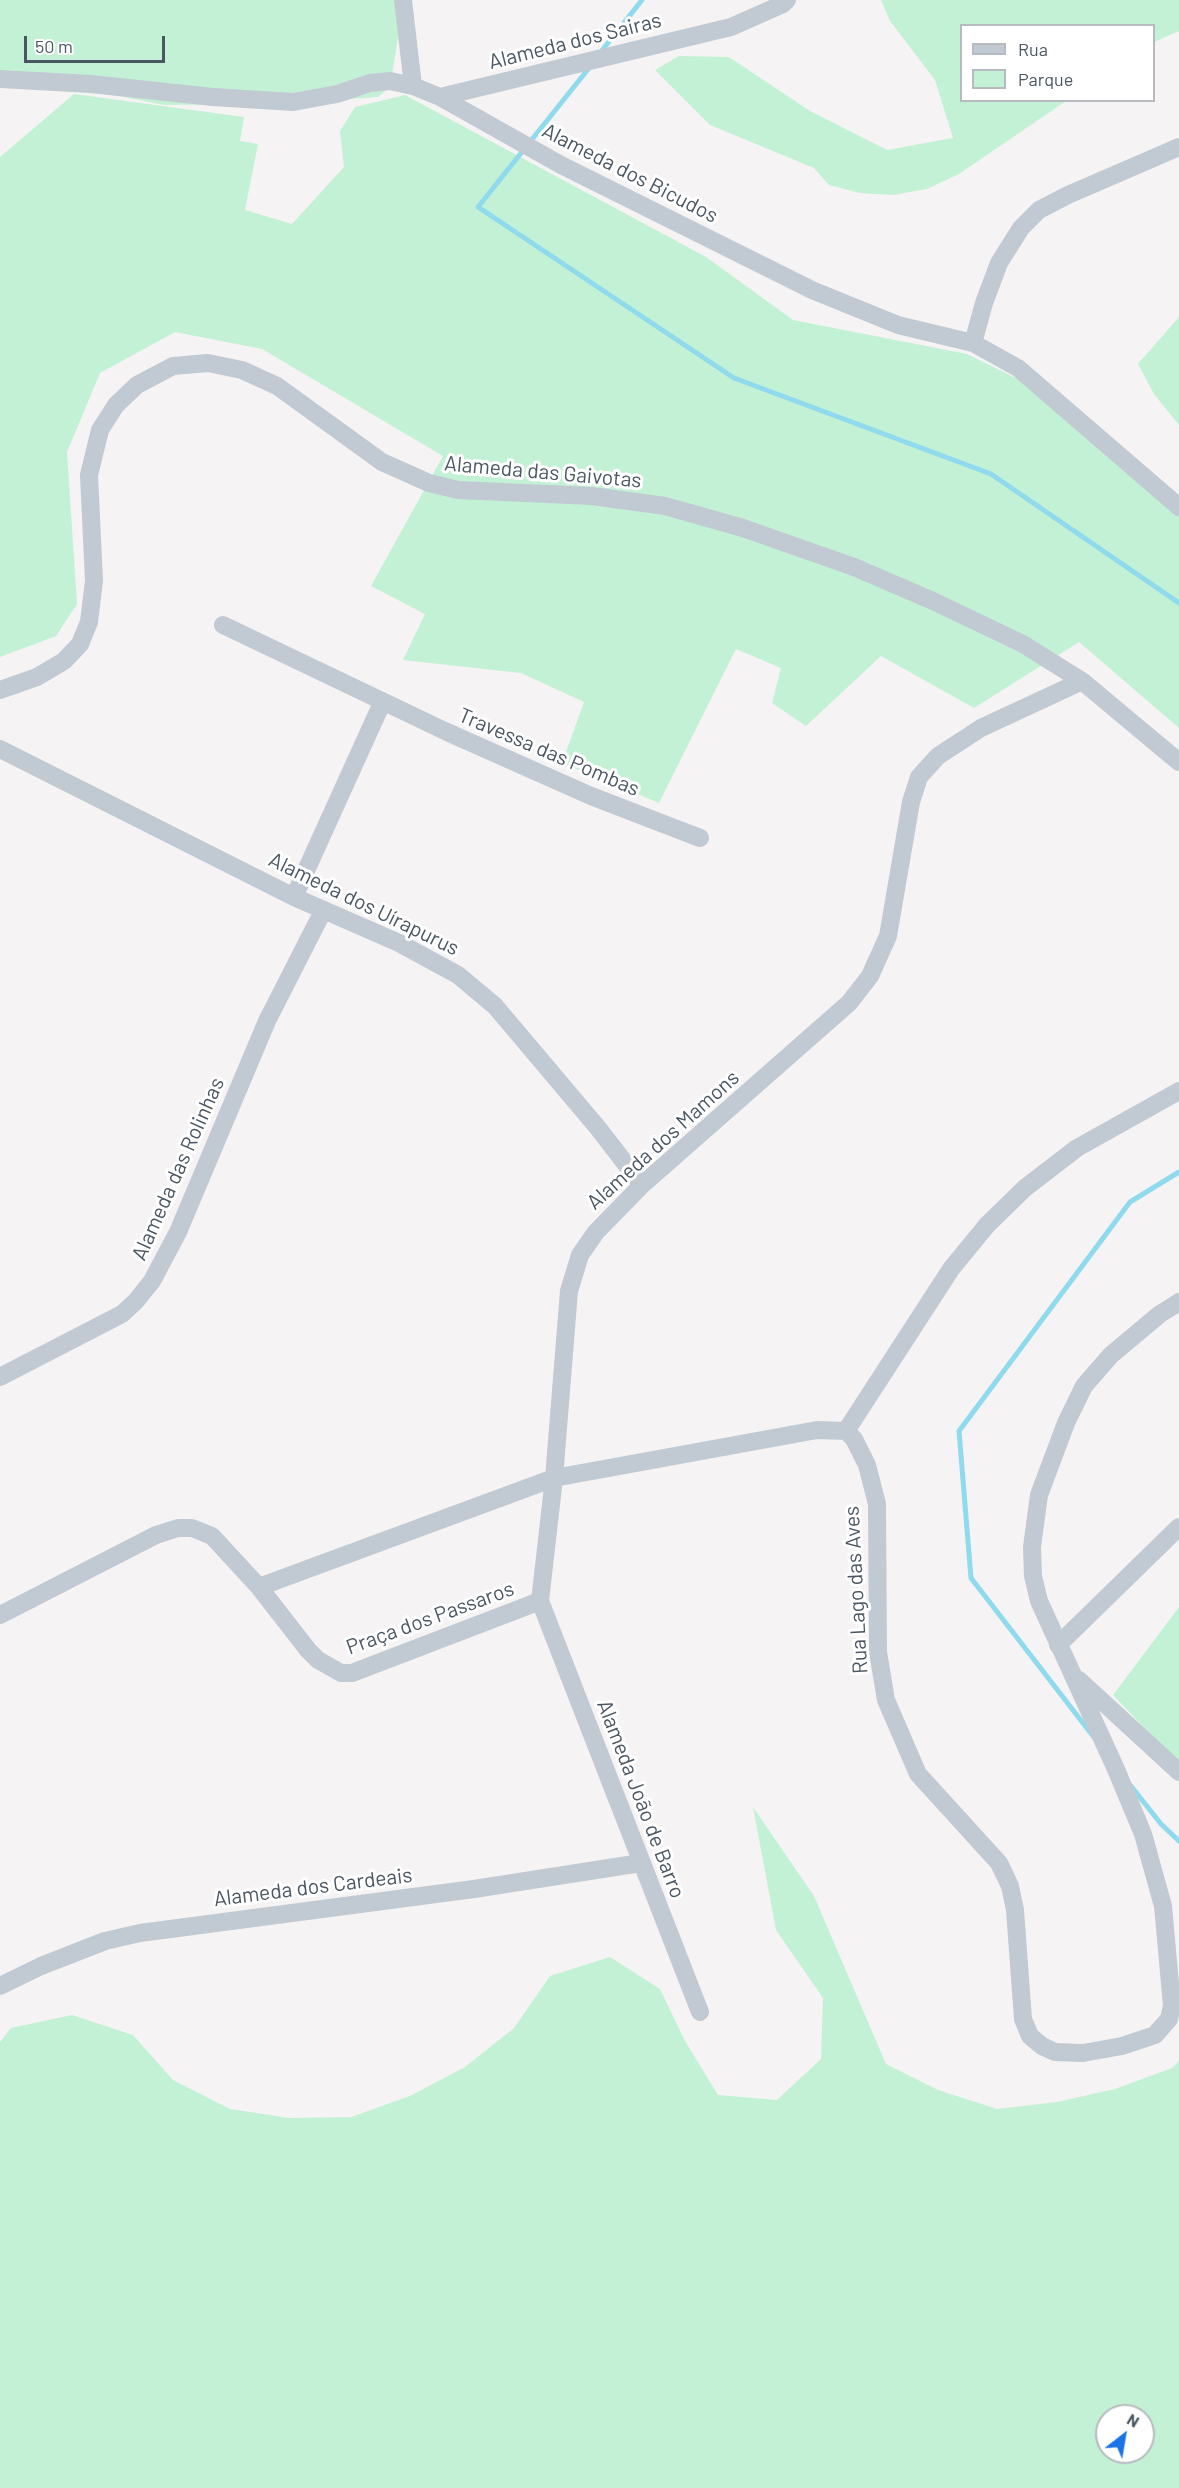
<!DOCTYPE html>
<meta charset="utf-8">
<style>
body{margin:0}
#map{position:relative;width:1179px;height:2488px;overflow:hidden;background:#f5f3f3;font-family:Barlow,sans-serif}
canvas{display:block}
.legend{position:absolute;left:960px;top:24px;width:195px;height:78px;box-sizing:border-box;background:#fff;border:2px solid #b7bbc0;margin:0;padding:8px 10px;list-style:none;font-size:18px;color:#4a5661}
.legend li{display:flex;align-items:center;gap:12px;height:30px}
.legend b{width:30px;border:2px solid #b7bbc0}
.north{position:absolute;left:1095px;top:2404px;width:60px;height:60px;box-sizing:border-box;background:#fff;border:2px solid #b7bbc0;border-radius:50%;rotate:31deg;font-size:16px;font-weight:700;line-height:24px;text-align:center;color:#4a5661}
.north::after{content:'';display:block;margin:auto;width:21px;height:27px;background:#1a73e8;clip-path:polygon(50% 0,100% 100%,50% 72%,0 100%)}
.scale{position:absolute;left:24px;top:36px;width:141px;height:27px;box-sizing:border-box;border:3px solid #4a5661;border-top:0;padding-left:8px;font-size:18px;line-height:21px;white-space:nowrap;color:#4a5661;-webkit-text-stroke:4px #fff;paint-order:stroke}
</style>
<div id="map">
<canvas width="1179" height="2488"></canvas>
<ul class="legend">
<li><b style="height:8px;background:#c1cad2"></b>Rua</li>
<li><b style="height:16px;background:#c3f1d5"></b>Parque</li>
</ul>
<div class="north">N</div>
<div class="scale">50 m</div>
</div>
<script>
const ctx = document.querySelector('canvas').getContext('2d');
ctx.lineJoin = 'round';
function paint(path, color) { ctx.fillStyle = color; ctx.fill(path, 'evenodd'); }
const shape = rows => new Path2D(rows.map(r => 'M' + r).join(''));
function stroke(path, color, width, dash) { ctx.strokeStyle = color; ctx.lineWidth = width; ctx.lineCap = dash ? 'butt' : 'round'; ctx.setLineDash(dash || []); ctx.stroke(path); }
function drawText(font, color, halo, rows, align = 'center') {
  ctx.font = font + ' Barlow,sans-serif'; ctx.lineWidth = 6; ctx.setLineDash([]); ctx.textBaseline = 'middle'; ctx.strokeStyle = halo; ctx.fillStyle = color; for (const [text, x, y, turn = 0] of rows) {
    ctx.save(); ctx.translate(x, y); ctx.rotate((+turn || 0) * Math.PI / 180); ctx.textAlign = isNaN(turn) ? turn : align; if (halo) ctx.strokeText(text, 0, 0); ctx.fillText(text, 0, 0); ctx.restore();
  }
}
const green = shape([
 [0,0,404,0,390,87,378,97,280,104,164,105,59,84,0,76],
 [881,0,1179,0,1179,31,1154,42,1154,26,962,26,962,100,1066,101,959,174,927,189,893,195,860,193,829,185,814,168,710,125,655,70,679,56,729,57,810,111,887,150,953,138,935,80,890,21],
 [74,94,244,117,240,141,258,144,245,210,292,224,344,167,340,131,355,107,405,95,706,257,793,320,967,354,1020,380,1179,503,1179,728,1079,642,974,708,881,656,806,726,772,703,781,668,736,649,659,803,562,763,584,702,521,673,403,660,425,614,371,586,443,456,262,349,175,332,100,373,67,452,77,604,56,636,0,657,0,157],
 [1179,317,1179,425,1154,394,1138,364],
 [1179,1607,1179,1764,1113,1695],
 [753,1807,814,1896,886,2064,938,2090,997,2109,1057,2102,1115,2089,1172,2068,1179,2061,1179,2488,0,2488,0,2042,11,2028,72,2015,133,2035,173,2080,230,2109,289,2118,351,2117,410,2096,465,2067,514,2028,550,1976,610,1957,660,1989,685,2041,718,2095,777,2100,821,2059,823,1998,776,1930],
 [1107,2416,1143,2416,1143,2452,1107,2452]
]);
const stream = shape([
 [600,53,642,0],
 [589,68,478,207,734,378,991,474,1179,603],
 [1093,1736,971,1578,959,1431,1130,1202,1179,1172],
 [1131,1786,1161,1824,1179,1841]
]);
const minor = shape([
 [403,0,413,86],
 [0,79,91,84,213,97,293,102,337,94,370,83,390,81,413,86,440,97,561,165,812,290,898,325,973,343,1018,368,1179,507],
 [440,97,731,27,783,4,787,0],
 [973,343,984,303,999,263,1021,228,1039,210,1068,195,1179,147],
 [223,625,447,732,591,796,700,838],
 [0,690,37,677,64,661,80,644,89,622,94,581,89,475,100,430,116,405,137,385,173,366,208,363,242,370,277,386,382,462,429,483,458,490,592,496,665,506,743,528,854,567,933,601,1023,644,1082,681,1179,762],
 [0,749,294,897,399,943,458,975,495,1006,598,1128,642,1185],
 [294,897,382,703],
 [1179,1091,1077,1148,1025,1188,987,1225,951,1269,846,1431,854,1439,867,1465,877,1504,878,1652,886,1700,918,1774,999,1863,1010,1886,1015,1910,1023,2019,1030,2036,1042,2046,1055,2052,1083,2053,1122,2046,1155,2035,1169,2019,1172,2006,1163,1906,1143,1834,1115,1767,1039,1601,1033,1576,1032,1547,1039,1495,1066,1423,1084,1386,1111,1355,1160,1314,1179,1302],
 [0,1377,122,1314,136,1301,152,1281,178,1232,267,1021,323,911],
 [259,1587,554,1478,817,1430,846,1431],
 [0,1615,156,1535,178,1528,192,1528,212,1536,259,1587,308,1650,318,1660,341,1673,352,1673,540,1601],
 [1058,1645,1179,1527],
 [1079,1680,1179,1772],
 [0,1986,41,1966,105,1941,140,1933,474,1889,641,1863],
 [700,2012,540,1601,554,1478,569,1291,580,1255,596,1232,642,1185,849,1003,870,976,888,936,911,802,919,777,938,756,981,728,1082,681]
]);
const streetNames = [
 ["Alameda dos Sairas",575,41,-14],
 ["Alameda dos Bicudos",630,173,27],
 ["Alameda das Gaivotas",543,472,5],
 ["Travessa das Pombas",549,752,23],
 ["Alameda dos Uírapurus",364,904,26],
 ["Alameda dos Mamons",663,1140,-42],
 ["Alameda das Rolinhas",178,1169,-66],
 ["Rua Lago das Aves",856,1590,-93],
 ["Praça dos Passaros",430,1618,-20],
 ["Alameda João de Barro",641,1799,69],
 ["Alameda dos Cardeais",313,1887,-7]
];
paint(green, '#c3f1d5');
stroke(stream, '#90daee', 5);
stroke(minor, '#c1cad2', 18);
drawText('21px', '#4a5661', '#fff', streetNames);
</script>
